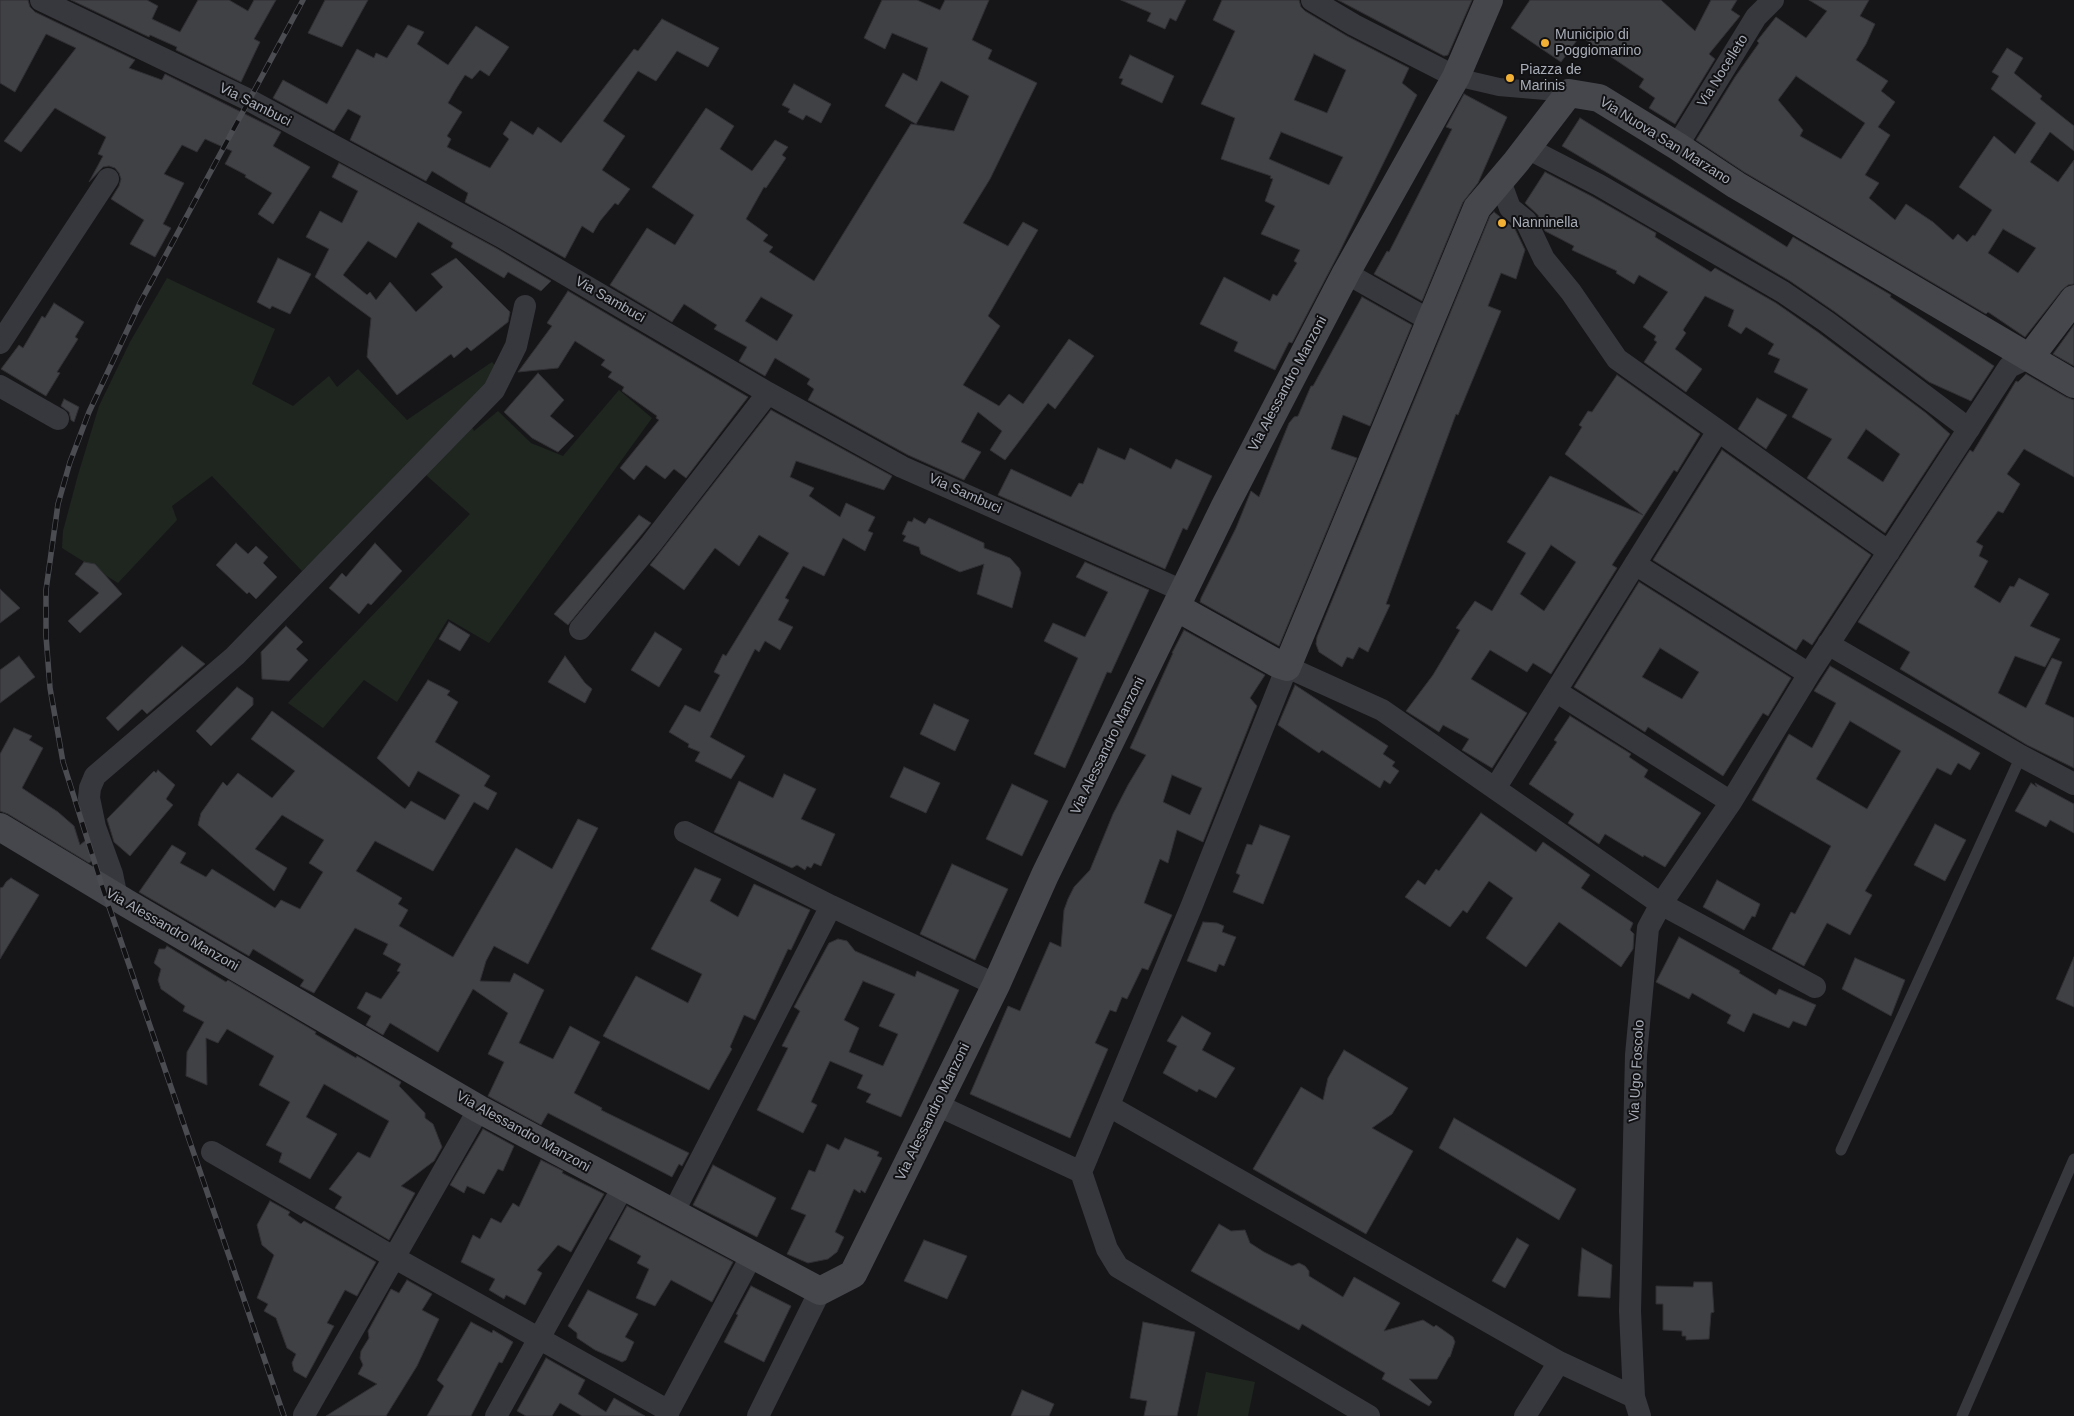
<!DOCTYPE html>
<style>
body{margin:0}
canvas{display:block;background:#161618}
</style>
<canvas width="2074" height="1416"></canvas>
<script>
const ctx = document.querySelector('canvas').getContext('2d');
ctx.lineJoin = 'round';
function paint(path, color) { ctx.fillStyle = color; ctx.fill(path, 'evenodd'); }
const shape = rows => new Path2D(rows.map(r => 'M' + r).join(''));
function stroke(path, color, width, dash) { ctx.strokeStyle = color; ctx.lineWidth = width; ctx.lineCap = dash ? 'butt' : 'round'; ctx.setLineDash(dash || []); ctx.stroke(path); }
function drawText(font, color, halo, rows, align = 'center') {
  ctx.font = font + ' Helvetica,sans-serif'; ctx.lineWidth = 4; ctx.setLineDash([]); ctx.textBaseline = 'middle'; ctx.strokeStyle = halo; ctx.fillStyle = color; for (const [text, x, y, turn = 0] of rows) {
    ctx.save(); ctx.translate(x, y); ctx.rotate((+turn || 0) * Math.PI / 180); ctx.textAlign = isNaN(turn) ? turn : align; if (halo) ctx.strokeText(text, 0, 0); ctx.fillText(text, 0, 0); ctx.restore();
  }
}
const green = shape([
 [167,278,275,329,252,384,293,406,329,376,337,387,358,369,407,420,492,362,503,375,465,414,474,431,498,411,531,443,563,456,619,390,652,418,489,643,448,619,397,702,364,680,323,728,288,703,470,514,417,467,302,571,212,476,172,506,177,520,118,583,62,548,63,531,78,475,99,406,130,342],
 [1206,1372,1255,1382,1248,1416,1197,1416]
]);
const building = shape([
 [0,0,28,0,30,7,35,12,135,60,129,68,162,80,165,74,281,132,273,146,310,167,273,224,258,214,272,193,245,177,246,175,225,164,232,151,205,139,197,152,182,145,164,174,184,183,163,224,171,228,155,257,130,244,144,220,111,199,119,186,121,179,119,173,115,168,109,166,103,167,89,182,103,156,98,154,106,137,55,108,21,152,4,141,76,48,46,34,15,92,0,83,0,0],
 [71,0,147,0,158,6,152,19,180,32,198,0,229,0,248,11,254,0,276,0,254,39,260,42,241,82,176,50,177,47,150,35,149,37,71,0],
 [325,0,368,0,342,47,308,33,325,0],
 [882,0,917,0,940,10,945,0,989,0,972,40,992,50,988,59,1037,83,990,179,963,223,1008,246,1023,222,1038,230,988,316,1000,326,963,385,999,406,1009,394,1023,404,1069,339,1094,356,1055,409,1048,403,1005,460,990,450,1002,431,978,412,961,442,981,452,964,480,908,455,808,400,814,389,807,384,810,379,775,358,765,376,739,361,747,347,714,329,717,325,684,304,672,322,610,285,647,228,675,245,694,215,652,187,706,108,734,126,720,149,752,171,775,140,788,147,782,155,786,158,766,188,764,187,746,219,768,235,763,241,773,247,769,252,814,281,911,124,954,131,969,96,941,81,916,124,885,106,903,73,917,81,928,48,892,33,885,49,864,38,882,0],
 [761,297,793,315,777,341,745,321,761,297],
 [1121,0,1186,0,1176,21,1170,18,1165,29,1147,21,1151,13,1121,0],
 [1222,0,1299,0,1301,7,1305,11,1347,36,1409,68,1402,83,1417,95,1339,253,1292,343,1289,342,1275,370,1234,351,1238,342,1200,324,1224,277,1270,301,1273,294,1277,296,1297,263,1294,261,1300,250,1261,234,1275,206,1265,201,1273,179,1270,178,1271,176,1221,159,1235,118,1201,104,1235,31,1213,20,1222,0],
 [1314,54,1346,70,1327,113,1294,100,1314,54],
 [1281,132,1343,157,1329,185,1269,159,1281,132],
 [1338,0,1472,0,1448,55,1444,56,1338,0],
 [1530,0,1661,0,1695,31,1711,0,1737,0,1731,10,1740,16,1709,54,1715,59,1675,124,1649,108,1655,98,1639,87,1644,79,1580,36,1561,62,1511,28,1530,0],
 [1809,0,1869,0,1860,16,1875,24,1866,44,1856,60,1888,81,1881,91,1895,102,1878,127,1890,135,1865,175,1879,183,1869,198,1895,220,1906,204,1933,222,1953,240,1958,234,1967,242,1973,235,1975,236,1992,210,1959,187,1994,136,2015,154,2036,123,1991,89,1999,76,1992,72,2007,48,2023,58,2014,73,2042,96,2040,99,2074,126,2074,151,2050,132,2030,162,2058,182,2074,160,2074,284,2068,285,2062,290,2025,337,1988,312,1986,314,1744,172,1696,140,1735,77,1759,43,1757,41,1776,17,1806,38,1827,11,1809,0],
 [1796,76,1865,123,1841,159,1800,136,1803,130,1778,100,1796,76],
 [2003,229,2036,248,2018,273,1988,253,2003,229],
 [662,19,719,48,708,67,677,51,656,81,638,71,603,121,625,136,602,170,630,189,618,205,615,203,600,221,593,233,582,226,565,258,465,202,468,193,432,171,426,181,350,140,361,116,348,109,334,131,273,98,283,80,327,104,357,49,374,58,376,53,387,58,408,25,424,32,417,44,448,65,476,26,509,47,489,76,480,70,472,79,465,75,456,89,448,103,462,112,447,136,451,139,447,147,490,168,509,139,503,134,511,121,533,135,538,127,561,143,634,49,638,51,662,19],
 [1130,55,1174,76,1162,103,1121,84,1123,79,1119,78,1130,55],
 [794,84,831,104,821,123,806,115,803,120,788,112,790,109,782,105,794,84],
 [1464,94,1507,117,1478,183,1463,202,1422,301,1374,274,1387,251,1389,252,1452,129,1446,127,1464,94],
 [1580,118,1787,247,1793,237,1891,295,1890,297,1994,366,1971,401,1929,382,1835,312,1790,281,1562,146,1580,118],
 [339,163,496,248,551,281,541,291,508,272,504,278,451,247,453,243,418,222,396,258,368,241,343,275,367,295,370,292,376,300,390,282,416,312,443,287,431,274,456,258,510,312,508,322,471,351,467,347,454,358,451,354,397,395,367,357,371,318,315,277,329,249,306,237,320,211,342,223,358,191,332,177,339,163],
 [1545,172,1593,197,1656,233,1655,237,1711,272,1715,268,1776,303,1819,333,1926,413,1950,434,1885,533,1807,478,1832,439,1792,417,1808,389,1774,372,1780,359,1768,354,1774,344,1746,327,1741,334,1728,326,1734,310,1705,296,1683,330,1686,333,1675,349,1702,369,1686,392,1644,362,1657,342,1654,340,1656,336,1643,327,1668,292,1639,275,1634,284,1616,273,1617,271,1572,250,1574,246,1545,231,1538,215,1525,203,1545,172],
 [1866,429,1900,454,1883,482,1847,458,1866,429],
 [1494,212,1515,229,1525,250,1516,279,1501,273,1488,306,1501,311,1458,415,1456,414,1386,604,1390,605,1368,652,1359,647,1353,659,1347,657,1342,667,1319,652,1316,644,1317,637,1490,216,1494,212],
 [278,258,311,274,290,314,272,306,270,309,257,302,278,258],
 [568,291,748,397,686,478,674,469,665,479,646,465,634,480,620,468,659,420,656,418,657,416,622,391,624,387,608,377,612,372,601,365,605,360,575,341,558,368,518,372,552,326,547,323,568,291],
 [1362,297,1412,325,1370,426,1343,415,1331,449,1357,458,1279,646,1200,602,1201,598,1236,528,1251,491,1259,497,1289,423,1294,417,1298,416,1311,386,1313,386,1362,297],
 [54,303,84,322,75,337,78,339,57,372,60,373,46,396,1,369,19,345,23,348,42,316,45,318,54,303],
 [2074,325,2074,366,2053,354,2074,325],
 [538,373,564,400,550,416,574,436,558,452,532,438,504,412,538,373],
 [2026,374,2066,397,2074,400,2074,477,2024,449,2007,474,2020,484,2003,513,1998,511,1976,542,1983,546,1979,556,1988,561,1974,587,2000,603,2010,586,2014,587,2019,578,2049,594,2030,626,2060,639,2045,667,2015,656,1998,693,2026,708,2052,658,2062,662,2045,704,2074,718,2074,768,2027,745,1900,669,1910,652,1858,622,1970,450,1973,452,2016,381,2018,382,2026,374],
 [1617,375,1700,434,1677,472,1674,470,1612,565,1617,568,1551,674,1533,663,1527,672,1490,650,1471,679,1527,713,1492,768,1462,750,1469,739,1443,725,1439,732,1406,711,1433,675,1460,630,1456,628,1475,601,1492,611,1526,553,1507,542,1550,476,1643,515,1565,454,1582,427,1579,425,1588,411,1592,412,1617,375],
 [1551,545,1576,562,1544,611,1520,594,1551,545],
 [1757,398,1787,415,1766,449,1738,429,1757,398],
 [64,399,79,407,74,422,71,420,69,412,61,406,64,399],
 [771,410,892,476,884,490,796,461,790,477,814,488,809,496,840,517,846,503,875,517,868,531,873,533,865,551,843,538,824,576,803,566,785,598,789,600,778,620,793,627,780,650,765,641,759,652,755,649,710,737,745,756,731,779,695,761,700,752,688,747,689,744,669,732,685,705,700,712,720,675,714,672,723,654,726,656,789,553,759,535,739,566,715,548,684,590,650,565,771,410],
 [1098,448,1125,460,1130,448,1171,469,1176,459,1212,476,1187,530,1183,528,1165,569,998,495,1011,469,1071,497,1079,483,1083,484,1098,448],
 [1722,450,1871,555,1812,645,1803,639,1796,650,1653,560,1722,450],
 [639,515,651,523,568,625,554,614,639,515],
 [914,518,925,524,929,518,984,543,984,548,1010,558,1019,568,1021,573,1012,608,977,594,984,564,960,572,921,554,919,547,903,541,906,536,902,534,908,521,912,522,914,518],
 [236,543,248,554,256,546,268,557,263,563,277,577,256,599,249,592,247,594,216,565,236,543],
 [375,543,402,571,371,605,368,603,359,614,329,588,342,573,346,577,375,543],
 [84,562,95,564,122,594,80,633,68,621,99,593,75,574,84,562],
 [1085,562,1149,590,1111,673,1107,672,1065,768,1034,754,1078,658,1044,641,1053,623,1085,637,1108,592,1076,577,1085,562],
 [1639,582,1791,678,1768,716,1763,713,1723,776,1648,727,1645,732,1574,687,1639,582],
 [1660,648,1699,672,1682,699,1642,677,1660,648],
 [0,589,20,608,0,623,0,589],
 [449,622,470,635,460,651,439,639,449,622],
 [286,626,303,642,296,649,308,660,289,681,262,679,261,652,286,626],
 [1184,630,1265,675,1250,698,1257,706,1203,842,1177,830,1168,863,1160,859,1144,903,1172,915,1148,970,1142,968,1127,999,1122,997,1116,1012,1110,1010,1095,1043,1108,1049,1070,1138,970,1094,1008,1006,1020,1011,1050,942,1061,947,1064,910,1068,899,1074,887,1090,870,1113,814,1128,785,1146,755,1130,748,1173,653,1172,653,1184,630],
 [1172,775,1202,788,1190,815,1163,802,1172,775],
 [655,632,682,649,659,687,631,670,655,632],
 [182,646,205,664,147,714,142,709,118,731,106,718,182,646],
 [19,656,35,677,0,703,0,670,19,656],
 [565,656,585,683,592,689,585,703,548,682,565,656],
 [1830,666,1980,753,1970,770,1958,763,1951,775,1937,768,1865,891,1872,895,1850,935,1827,923,1804,966,1772,949,1791,912,1795,914,1831,846,1752,800,1789,734,1812,748,1836,703,1814,691,1830,666],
 [1850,721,1901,751,1867,809,1816,779,1850,721],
 [428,680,450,691,447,695,458,702,435,742,490,776,484,786,497,793,488,810,474,802,433,871,375,841,356,871,402,898,398,904,408,910,399,926,453,957,516,848,552,869,578,819,598,828,528,964,494,946,486,961,480,981,510,982,514,973,544,990,519,1043,553,1059,570,1026,600,1042,574,1093,602,1108,601,1110,689,1153,682,1166,679,1164,672,1177,548,1113,541,1125,488,1096,504,1062,488,1054,508,1013,473,989,438,1052,390,1023,383,1035,366,1025,371,1016,357,1008,366,992,381,999,400,972,397,971,401,964,383,954,388,944,355,928,314,993,300,986,304,980,253,949,249,956,139,892,172,845,186,853,180,863,206,877,212,869,275,908,281,900,300,909,323,872,309,863,324,840,282,815,255,849,287,868,274,891,198,825,201,813,223,782,227,786,238,773,272,798,295,771,251,739,272,711,405,809,411,801,445,820,460,795,418,771,409,787,377,758,428,680],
 [1295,685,1388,746,1383,754,1395,762,1392,766,1399,771,1390,784,1384,780,1380,788,1322,750,1319,753,1278,725,1295,685],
 [237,687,253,698,253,705,211,746,196,731,237,687],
 [934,704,969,720,955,751,920,734,934,704],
 [1570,716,1631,754,1629,757,1648,770,1644,777,1701,813,1665,867,1644,855,1643,857,1605,834,1599,844,1568,823,1574,814,1529,784,1557,742,1554,740,1570,716],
 [14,728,32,736,29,740,43,748,22,788,58,812,74,826,80,845,86,840,93,860,89,863,8,814,0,811,0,754,14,728],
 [904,767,940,783,926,813,890,797,904,767],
 [158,770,175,785,166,799,173,805,130,856,114,842,107,819,154,771,156,773,158,770],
 [784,774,816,789,801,819,835,834,821,866,814,863,811,868,807,866,805,870,797,865,792,868,714,832,739,781,773,798,784,774],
 [2031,783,2037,787,2035,783,2074,804,2074,833,2050,820,2046,827,2015,811,2031,783],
 [1012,784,1048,801,1022,856,986,839,1012,784],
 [1481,813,1536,852,1543,842,1590,875,1581,888,1633,923,1630,930,1634,934,1633,949,1621,967,1559,922,1526,967,1486,938,1513,898,1489,881,1467,913,1463,910,1450,927,1405,897,1418,880,1425,885,1436,869,1439,871,1481,813],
 [1935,824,1966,840,1945,881,1914,865,1935,824],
 [1260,825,1290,836,1263,904,1233,892,1240,875,1236,873,1247,844,1252,845,1260,825],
 [952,864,1008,889,975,960,920,934,952,864],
 [695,868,721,879,710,901,738,917,754,884,810,910,791,950,788,949,755,1020,744,1015,730,1047,732,1049,709,1090,603,1036,636,976,688,1003,702,974,651,949,695,868],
 [11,878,39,895,0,959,0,888,3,887,6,882,11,878],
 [1717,880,1760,904,1755,917,1752,916,1744,930,1703,907,1717,880],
 [1203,922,1217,923,1224,926,1222,932,1236,937,1224,966,1219,964,1216,972,1187,961,1203,922],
 [1679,937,1740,971,1739,973,1776,995,1779,989,1816,1005,1806,1026,1793,1021,1789,1028,1753,1013,1744,1032,1727,1023,1731,1015,1692,993,1689,999,1656,982,1679,937],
 [838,939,847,941,855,951,915,977,917,971,959,990,901,1117,866,1102,871,1094,857,1088,863,1075,830,1061,811,1102,817,1105,803,1133,757,1110,788,1048,782,1046,800,1011,794,1007,829,943,838,939],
 [863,981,895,994,879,1026,898,1034,883,1066,849,1052,859,1028,844,1020,863,981],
 [167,946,226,982,228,980,316,1032,315,1034,356,1058,357,1056,401,1082,399,1086,425,1113,425,1118,433,1124,442,1147,434,1161,401,1186,415,1193,389,1240,335,1208,342,1197,329,1189,358,1152,370,1158,389,1121,324,1084,306,1117,337,1134,310,1179,279,1162,282,1153,266,1145,290,1102,259,1085,274,1056,227,1029,218,1043,206,1038,207,1085,186,1076,187,1052,204,1022,183,1011,185,1006,161,989,158,980,161,969,154,963,159,949,165,949,167,946],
 [2074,957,2074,1007,2056,999,2074,957],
 [1855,958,1905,980,1891,1016,1842,989,1855,958],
 [1182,1016,1211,1033,1202,1050,1235,1068,1216,1098,1199,1089,1197,1092,1163,1073,1177,1046,1167,1041,1182,1016],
 [1344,1050,1408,1088,1392,1114,1372,1128,1413,1151,1366,1234,1253,1169,1301,1087,1323,1100,1328,1078,1344,1050],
 [1454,1118,1576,1189,1559,1220,1439,1148,1454,1118],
 [483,1129,514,1146,503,1171,498,1169,484,1194,467,1186,464,1193,450,1185,483,1129],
 [845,1138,879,1152,877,1156,882,1158,865,1193,861,1190,860,1193,854,1189,835,1232,844,1237,837,1252,828,1259,808,1263,787,1254,806,1215,791,1209,809,1170,815,1172,827,1144,839,1150,845,1138],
 [541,1160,563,1171,562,1173,604,1194,571,1252,558,1245,537,1270,542,1273,525,1305,506,1295,504,1299,489,1290,495,1279,461,1262,473,1235,480,1239,491,1218,501,1223,513,1203,519,1207,541,1160],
 [713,1165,776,1198,757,1237,693,1205,713,1165],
 [270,1201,290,1212,288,1215,301,1224,304,1221,376,1262,357,1296,345,1290,327,1323,334,1326,306,1378,294,1371,292,1363,296,1354,287,1348,276,1318,264,1311,268,1304,257,1298,274,1255,262,1245,257,1225,270,1201],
 [627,1206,733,1262,712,1302,671,1280,655,1306,636,1298,649,1269,637,1263,641,1256,609,1239,627,1206],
 [1219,1224,1231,1231,1245,1230,1250,1243,1264,1252,1292,1266,1299,1263,1305,1266,1309,1271,1309,1276,1343,1297,1354,1277,1400,1303,1384,1331,1423,1320,1434,1327,1436,1325,1453,1337,1455,1342,1450,1357,1449,1357,1437,1379,1409,1379,1432,1402,1429,1406,1382,1379,1385,1373,1302,1324,1299,1330,1191,1271,1219,1224],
 [1517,1238,1529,1245,1505,1288,1492,1281,1517,1238],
 [924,1240,967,1256,947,1299,904,1281,924,1240],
 [1582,1248,1612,1265,1610,1298,1578,1296,1582,1248],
 [407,1280,432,1294,422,1310,439,1319,417,1366,386,1416,326,1416,377,1384,358,1374,363,1365,360,1358,361,1351,369,1338,368,1331,391,1289,399,1293,407,1280],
 [1694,1282,1712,1282,1714,1312,1711,1313,1709,1339,1686,1340,1686,1336,1682,1336,1682,1331,1663,1330,1663,1304,1656,1304,1656,1286,1693,1287,1694,1282],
 [751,1286,791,1306,764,1362,724,1342,738,1315,736,1314,751,1286],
 [588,1290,638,1314,625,1337,634,1342,626,1360,622,1362,595,1350,577,1338,577,1333,568,1326,588,1290],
 [471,1322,492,1333,493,1330,513,1342,502,1363,499,1362,471,1416,427,1416,444,1386,437,1380,471,1322],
 [1143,1322,1195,1332,1177,1416,1144,1416,1147,1401,1130,1398,1143,1322],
 [546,1358,585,1380,578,1394,606,1412,614,1398,645,1416,582,1416,560,1403,552,1416,526,1416,517,1411,546,1358],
 [1022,1390,1054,1404,1049,1416,1011,1416,1022,1390]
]);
const service = shape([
 [1841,1150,2021,756],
 [1962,1416,2074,1159]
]);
const pedestrian = shape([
 [1456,77,1499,87,1569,93]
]);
const minor = shape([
 [41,0,249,100,502,237,768,393,902,467,1183,591],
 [1312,0,1354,25,1456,77],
 [1677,146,1756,17,1773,0],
 [1527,148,1599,185,1783,292,1827,322,1969,429],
 [1500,181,1510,208,1526,221,1544,259,1571,292,1617,359,1889,552],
 [1346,273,1431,321],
 [0,343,108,179],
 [0,386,58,419],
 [1635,564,1809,674],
 [580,629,651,544,768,393],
 [1828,644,2021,756,2074,784],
 [1557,692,1731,802],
 [1496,787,1718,431],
 [685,832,831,906,996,985],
 [117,898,112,874,95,827,89,798,90,788,95,776,235,656,494,390,516,346,525,306],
 [937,1105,1081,1172],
 [1109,1106,1559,1362,1634,1397],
 [212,1152,395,1258,669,1411],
 [673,1213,831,906],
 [304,1415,479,1109],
 [496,1416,623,1187],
 [666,1416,752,1255],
 [758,1416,820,1291],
 [1369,1416,1118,1267,1107,1249,1081,1172,1192,905,1287,667,1382,710,1661,904,1731,802,1809,674,2009,367,2030,357],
 [1525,1416,1559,1362],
 [1640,1416,1634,1397,1630,1311,1636,1055,1648,928,1661,904,1815,987]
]);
const secondary = shape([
 [2030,357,2074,299],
 [1176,607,1278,664,1287,667,1477,208,1516,162,1569,93,1599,98,1677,146,1736,185,2074,384],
 [0,827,128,904,479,1109,820,1291,853,1274,996,985,1045,875,1225,506,1346,273,1456,77,1489,0]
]);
const rail = shape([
 [284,1416,103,889,63,762,50,688,46,636,46,590,58,504,70,462,89,412,140,303,303,0]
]);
const markers = [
 [1545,43,5,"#f2b134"],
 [1510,78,5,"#f2b134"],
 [1502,223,5,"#f2b134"]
];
const poiNames = [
 ["Municipio di",1555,35],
 ["Poggiomarino",1555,51],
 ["Piazza de",1520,70],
 ["Marinis",1520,86],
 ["Nanninella",1512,223]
];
const streetNames = [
 ["Via Nocelleto",1723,71,-58],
 ["Via Sambuci",255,105,27],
 ["Via Nuova San Marzano",1665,141,32],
 ["Via Sambuci",610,300,30],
 ["Via Alessandro Manzoni",1288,384,-62],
 ["Via Sambuci",965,494,24],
 ["Via Alessandro Manzoni",1108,746,-64],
 ["Via Alessandro Manzoni",172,930,30],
 ["Via Ugo Foscolo",1637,1071,-87],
 ["Via Alessandro Manzoni",933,1112,-64],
 ["Via Alessandro Manzoni",523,1132,29]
];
paint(green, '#1e261f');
paint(building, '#404145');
stroke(building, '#303034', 1);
stroke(service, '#37383d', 11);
stroke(pedestrian, '#37383d', 18);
stroke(minor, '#37383d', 22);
stroke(secondary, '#45474d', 28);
stroke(rail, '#4a4c52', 5.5);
stroke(rail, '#111113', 4, [11]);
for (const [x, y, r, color] of markers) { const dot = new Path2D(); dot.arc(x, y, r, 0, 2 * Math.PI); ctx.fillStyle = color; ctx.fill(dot); stroke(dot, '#111113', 2); }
drawText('14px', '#a8adb8', '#111113', poiNames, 'left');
drawText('14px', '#a8adb8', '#111113', streetNames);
</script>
